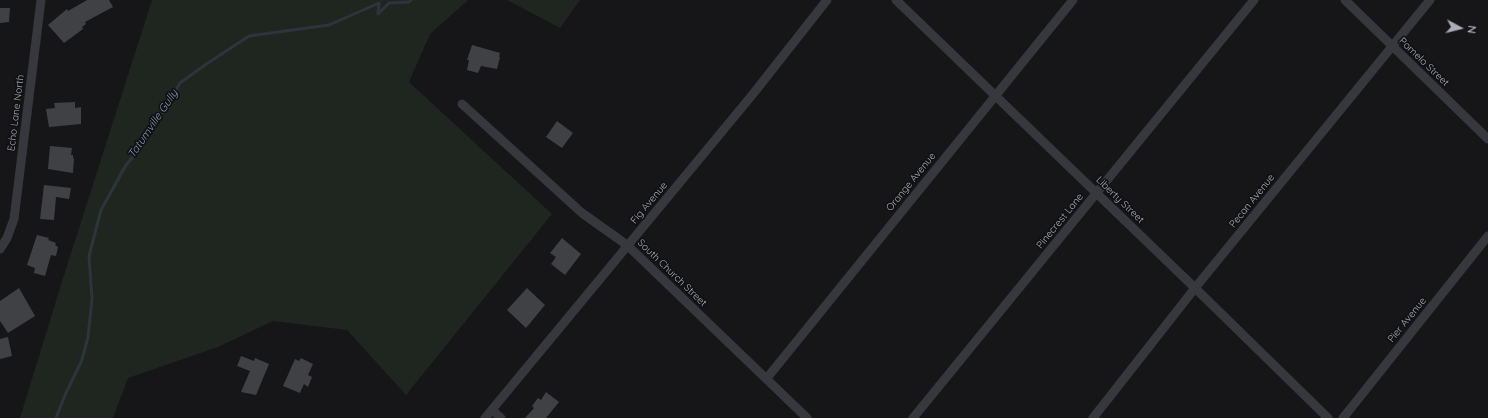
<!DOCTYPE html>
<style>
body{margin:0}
#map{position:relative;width:1488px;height:418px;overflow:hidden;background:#161618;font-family:Quicksand,sans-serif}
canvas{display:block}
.north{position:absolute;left:1440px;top:8px;width:40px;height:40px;-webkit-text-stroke:3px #111113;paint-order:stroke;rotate:97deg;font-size:11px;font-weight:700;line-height:16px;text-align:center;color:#a8adb8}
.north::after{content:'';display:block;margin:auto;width:14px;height:18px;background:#a8adb8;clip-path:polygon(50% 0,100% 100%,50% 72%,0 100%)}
</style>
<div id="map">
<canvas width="1488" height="418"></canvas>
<div class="north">N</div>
</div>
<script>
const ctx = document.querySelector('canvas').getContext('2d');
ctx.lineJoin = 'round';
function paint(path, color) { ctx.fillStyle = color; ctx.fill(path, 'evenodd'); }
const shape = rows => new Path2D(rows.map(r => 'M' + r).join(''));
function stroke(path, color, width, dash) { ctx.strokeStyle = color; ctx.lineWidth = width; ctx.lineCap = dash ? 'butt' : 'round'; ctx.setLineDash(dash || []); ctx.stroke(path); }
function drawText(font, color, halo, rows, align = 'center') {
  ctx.font = font + ' Quicksand,sans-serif'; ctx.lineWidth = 3.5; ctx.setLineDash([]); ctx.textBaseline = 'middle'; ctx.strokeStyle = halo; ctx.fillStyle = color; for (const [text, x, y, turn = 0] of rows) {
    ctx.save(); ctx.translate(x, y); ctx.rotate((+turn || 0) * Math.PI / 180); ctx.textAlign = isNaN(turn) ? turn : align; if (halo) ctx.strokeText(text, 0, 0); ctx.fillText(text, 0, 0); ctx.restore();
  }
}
const green = shape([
 [152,0,468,0,430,34,409,82,552,214,406,395,347,330,273,321,218,347,128,378,113,418,20,418,65,272],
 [507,0,580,0,560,28]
]);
const stream = shape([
 [56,418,65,395,82,360,88,337,92,299,89,256,101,210,126,165,142,146,180,83,205,65,249,36,329,25,379,3,378,14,389,3,409,2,411,0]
]);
const building = shape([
 [87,0,109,0,113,7,85,22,86,24,82,27,83,29,64,43,48,25,67,9,68,11],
 [0,8,10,8,9,22,0,23],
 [472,45,500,53,499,57,500,57,497,69,481,66,478,73,467,70,469,60,467,60],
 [75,102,75,108,81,107,81,124,49,127,46,109,55,108,54,103],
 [557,121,573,133,562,148,546,137],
 [50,146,72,148,71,155,73,155,73,158,74,158,73,173,48,169],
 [44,185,71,188,69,199,56,197,54,220,40,219],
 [37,235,49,238,48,240,56,243,55,245,58,247,56,256,51,255,45,276,34,273,35,268,27,265],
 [562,238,581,254,565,275,551,264,556,257,550,253],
 [19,288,35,316,8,333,0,321,0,301],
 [527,288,545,305,526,328,507,310],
 [8,337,12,356,0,359,0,339],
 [241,356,254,361,255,358,269,364,256,395,241,392,250,371,237,366],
 [301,358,313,364,308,375,312,377,308,387,304,384,300,393,283,386,295,359,299,361],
 [546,392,559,402,546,418,525,418,534,408,532,406,538,398,541,400]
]);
const minor = shape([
 [896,0,1195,288,1328,418],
 [1345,0,1488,139],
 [462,104,582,213,627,245,807,418],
 [0,249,7,238,14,219,41,0],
 [767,378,1073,0],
 [492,410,501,418],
 [485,418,753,94,827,0],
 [913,418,1254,0],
 [1093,418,1195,288,1430,0],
 [1343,418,1488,236]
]);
const streetNames = [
 ["Pomelo Street",1424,62,44],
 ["Echo Lane North",16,113,-83],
 ["Orange Avenue",911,182,-51],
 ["Liberty Street",1120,200,44],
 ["Pecan Avenue",1252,201,-51],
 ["Fig Avenue",649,203,-50],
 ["Pinecrest Lane",1060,221,-51],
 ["South Church Street",672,273,44],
 ["Pier Avenue",1407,320,-51]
];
const waterNames = [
 ["Tatumville Gully",153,124,-56]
];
paint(green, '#1e261f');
stroke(stream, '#2c353c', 3);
paint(building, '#404145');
stroke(minor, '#37383d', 9);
drawText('10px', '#a8adb8', '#111113', streetNames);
drawText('italic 11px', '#7f9bb3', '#111113', waterNames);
</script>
